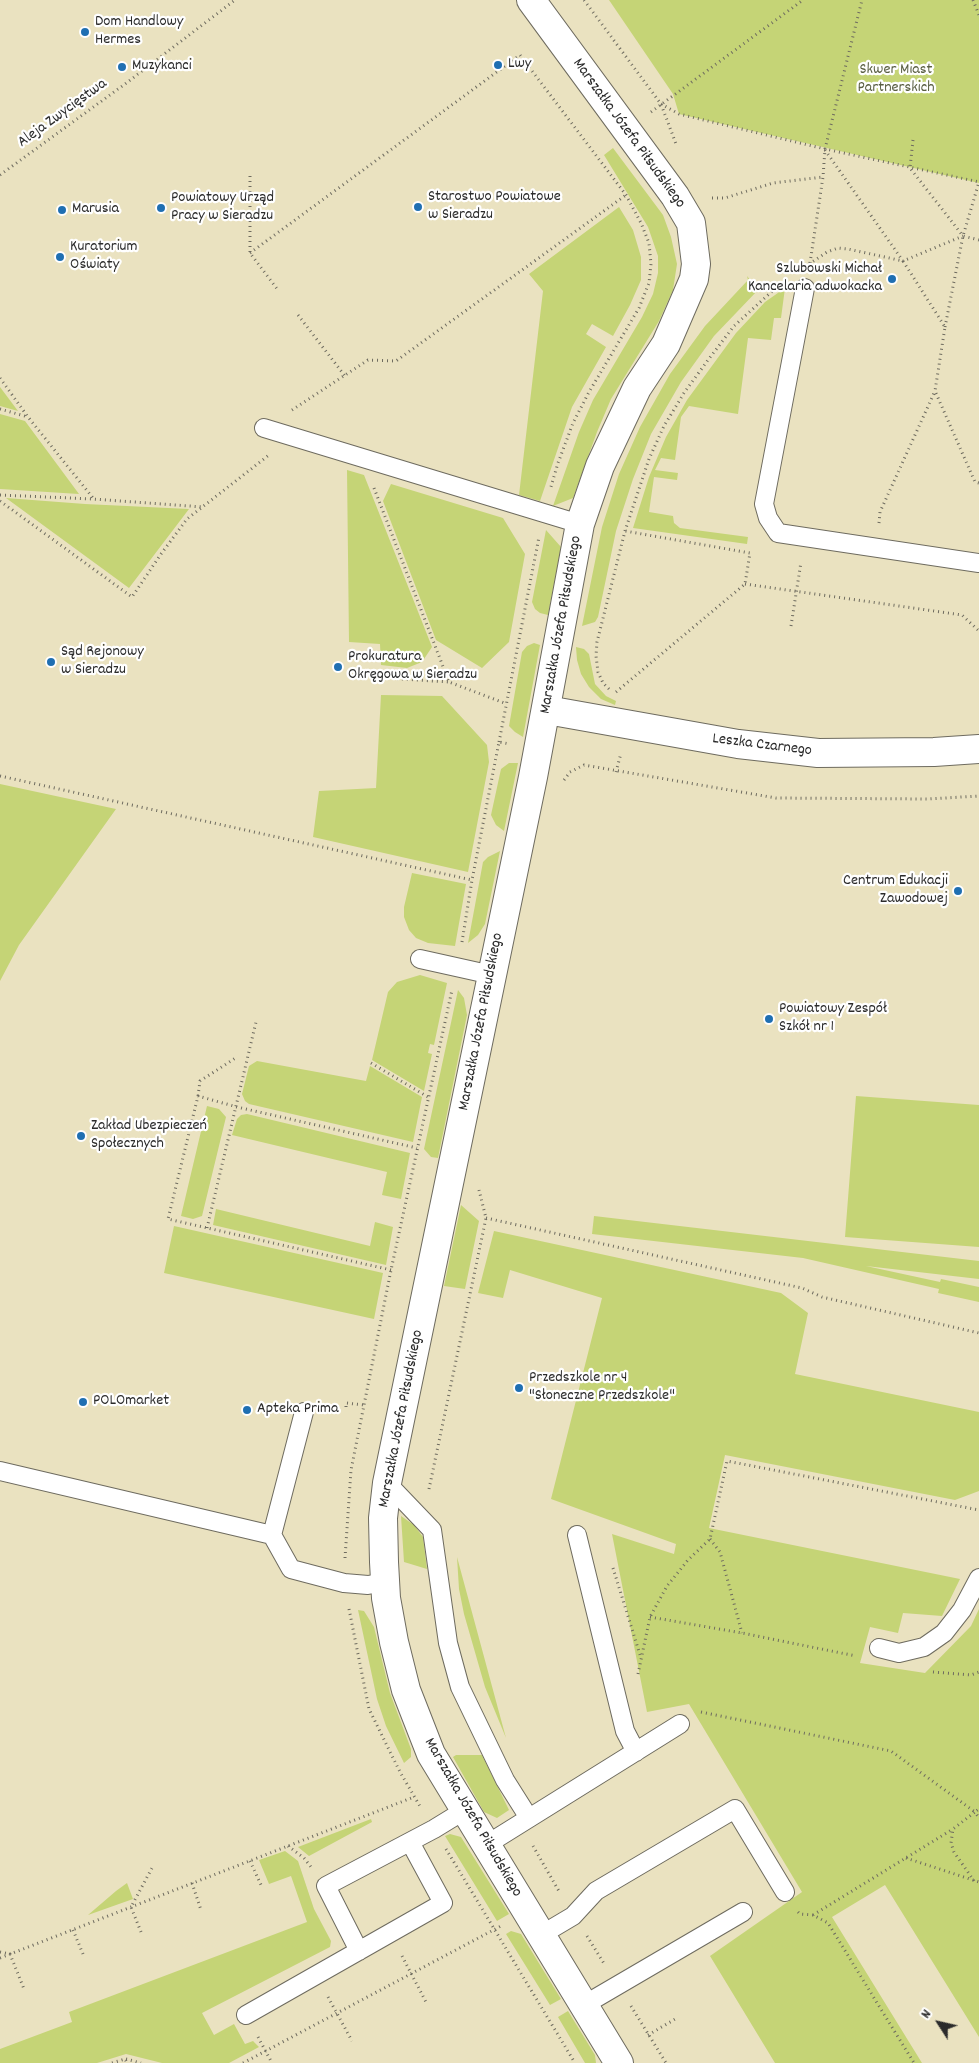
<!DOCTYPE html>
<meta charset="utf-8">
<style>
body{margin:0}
#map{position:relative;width:979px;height:2063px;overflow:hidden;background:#eae2c0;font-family:Dekko,sans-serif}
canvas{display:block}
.north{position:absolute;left:914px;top:1998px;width:50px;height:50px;-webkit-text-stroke:4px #fff;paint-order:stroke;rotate:305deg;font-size:14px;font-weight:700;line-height:20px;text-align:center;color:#2b2b2b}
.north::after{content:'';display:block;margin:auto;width:18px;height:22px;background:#2b2b2b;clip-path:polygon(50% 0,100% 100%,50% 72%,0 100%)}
</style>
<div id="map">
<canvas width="979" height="2063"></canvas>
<div class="north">N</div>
</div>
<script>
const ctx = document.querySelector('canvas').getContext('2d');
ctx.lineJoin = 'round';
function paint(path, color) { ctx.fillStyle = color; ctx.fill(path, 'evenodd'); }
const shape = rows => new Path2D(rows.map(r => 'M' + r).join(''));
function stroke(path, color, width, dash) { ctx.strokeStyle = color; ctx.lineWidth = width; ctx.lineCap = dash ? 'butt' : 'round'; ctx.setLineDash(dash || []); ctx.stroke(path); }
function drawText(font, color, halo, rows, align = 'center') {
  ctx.font = font + ' Dekko,sans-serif'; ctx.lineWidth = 4.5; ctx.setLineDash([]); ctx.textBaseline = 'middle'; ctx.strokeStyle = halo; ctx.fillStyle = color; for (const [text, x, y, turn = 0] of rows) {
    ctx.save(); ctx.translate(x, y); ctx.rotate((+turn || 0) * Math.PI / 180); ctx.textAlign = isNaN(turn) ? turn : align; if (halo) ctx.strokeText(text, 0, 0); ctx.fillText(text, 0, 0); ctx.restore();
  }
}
const green = shape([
 [609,0,979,0,979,183,679,114,673,94],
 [613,148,663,215,671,237,677,264,673,290,659,321,611,399,597,432,573,498,553,506,579,432,593,400,642,317,653,294,658,273,658,256,648,227,604,155],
 [619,207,633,230,641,257,641,280,630,305,613,336,592,324,586,334,606,347,572,407,540,501,519,495,543,291,529,274],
 [747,276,758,290,714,336,681,382,651,434,633,479,616,531,598,617,595,622,582,626,602,527,619,474,640,427,670,374,705,326,748,280],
 [785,288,781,318,774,318,771,340,748,338,738,414,689,406,681,417,675,460,661,458,655,470,678,473,677,480,654,477,649,512,673,516,674,523,680,528,748,537,747,544,633,528,649,477,666,437,687,400,736,333,765,302],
 [0,387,18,411,0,406],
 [0,414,25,421,79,494,0,489],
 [347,470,364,475,432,647,422,662,407,668,381,665,380,644,349,642],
 [391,484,503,518,525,554,509,642,482,668,436,640,383,501],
 [6,498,85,504,189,509,129,588],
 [546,530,561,547,548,615,540,613,535,609,532,602],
 [534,643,540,645,523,737,515,732,509,726,522,652,527,646],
 [576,647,584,649,589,654,595,684,606,696,616,701,615,705,601,699,589,687,581,674,577,660],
 [381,695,442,696,487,745,489,762,468,872,313,837,319,791,376,788],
 [509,763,518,763,504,831,496,825,491,815,501,769],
 [0,784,116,809,19,945,0,981],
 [500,851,485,924,478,935,468,943,483,862,488,857],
 [412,873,466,884,455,946,428,943,416,938,409,930,404,917,404,907],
 [420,975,447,983,434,1045,430,1044,428,1053,432,1054,424,1091,372,1060,388,992,397,982],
 [458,990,464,998,467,1015,438,1158,431,1157,424,1149],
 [257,1061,366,1081,370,1066,422,1097,413,1142,249,1104,245,1101,242,1094,249,1066],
 [856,1096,979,1105,979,1247,845,1237],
 [207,1106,219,1109,226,1117,202,1216,193,1219,181,1216],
 [247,1114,410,1153,401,1199,382,1195,387,1172,232,1135,237,1119,241,1115],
 [461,1205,479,1221,465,1289,444,1286],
 [216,1209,370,1246,375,1222,393,1227,386,1265,213,1225],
 [594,1216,979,1261,979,1279,866,1266,940,1282,941,1279,979,1287,979,1302,938,1293,939,1289,803,1258,592,1234],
 [174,1226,383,1273,374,1319,164,1273],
 [494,1231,781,1293,808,1313,795,1374,979,1412,979,1491,955,1500,725,1455,709,1528,960,1579,942,1616,903,1613,898,1633,870,1627,860,1663,925,1673,971,1626,979,1609,979,2037,885,1885,832,1917,922,2063,775,2063,710,1956,802,1892,689,1704,647,1712,612,1534,674,1554,676,1544,551,1499,602,1298,510,1270,503,1298,478,1293],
 [401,1516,414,1525,423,1537,427,1569,404,1562],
 [457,1557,506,1738,485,1687,464,1614,459,1589],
 [358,1610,364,1611,374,1627,390,1693,411,1749,411,1757,404,1763,386,1726,377,1699],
 [456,1755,482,1755,509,1810,497,1818,484,1812,453,1757],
 [371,1819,372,1822,309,1856,298,1847],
 [450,1834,461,1837,509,1914,497,1921,445,1836],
 [285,1851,298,1861,314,1909,331,1941,330,1947,202,2013,214,2035,234,2024,245,2044,253,2041,259,2047,229,2063,162,2063,126,2054,97,2063,0,2063,0,2049,72,2022,69,2012,307,1922,291,1876,269,1884,259,1860],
 [127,1883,133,1899,88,1915,116,1891],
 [511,1931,521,1934,561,1999,550,2005,506,1934],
 [568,2011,595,2055,596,2063,585,2063,558,2017]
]);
const path = shape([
 [584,0,661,104,676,144],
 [973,0,979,15],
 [661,104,679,114,825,149,979,182],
 [651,112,803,0],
 [913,140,910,168,963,236,979,240],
 [825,150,903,261,963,236],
 [0,175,125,84,235,0],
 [250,176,250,253,278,290],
 [712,198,725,198,773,183,823,177],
 [250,253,520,55,626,195,641,223,649,243,651,264,649,283,639,308,589,392,573,423,558,463,550,490],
 [810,263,823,177,825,149,862,0],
 [809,264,827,252,838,248,848,249,903,261,945,327,935,391,975,482,979,483],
 [298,315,345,376],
 [945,327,963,236,979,182],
 [0,378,28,417,93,498],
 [0,409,28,417],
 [292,410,368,360,396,361,626,195],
 [374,488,449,682,507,704],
 [0,495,93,499,203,507],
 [0,501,132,597,161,554,187,519,269,455],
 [879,523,880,512,935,391],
 [745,584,962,615,979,631],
 [791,626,801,562],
 [372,677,449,682],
 [609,689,603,683,598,672,596,656,597,642,625,531,649,459,664,426,684,393,708,360,734,326,779,285],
 [616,692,745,584,750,553,625,531],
 [499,742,539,537],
 [616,772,621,753],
 [0,776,472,880],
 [564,780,570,772,584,765,776,798,928,799,979,796],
 [462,942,472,880,499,742,510,744],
 [371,1063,428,1097],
 [198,1096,200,1081,237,1057],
 [486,1218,802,1288,822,1297,979,1333],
 [207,1228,256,1022],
 [391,1270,168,1219,198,1096,237,1107,417,1148],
 [346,1407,346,1403,364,1405],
 [429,1489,486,1218,479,1190],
 [710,1539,720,1552,742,1633],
 [345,1558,351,1470,391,1270,452,990],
 [613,1568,641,1658],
 [349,1609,369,1709,400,1772,421,1808],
 [650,1617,742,1633,856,1656],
 [933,1672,971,1675,979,1672],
 [638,1674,650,1617,667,1586,688,1560,710,1539,727,1461,979,1510],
 [701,1712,891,1751,975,1812,979,1809],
 [288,1846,304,1858,311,1867],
 [533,1846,560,1893],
 [446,1849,575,2063],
 [906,1858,979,1882],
 [250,1861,262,1887],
 [974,1881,954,1852,951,1843,953,1829,975,1812,979,1818],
 [192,1883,201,1910],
 [798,1912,800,1914,813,1915,828,1923,914,2063],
 [813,1915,953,1829],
 [73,1930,83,1954],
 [141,1932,131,1907,152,1868],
 [587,1936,605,1965],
 [0,1952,10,1954,24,1989],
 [402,1956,426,2002],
 [0,1958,414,1797],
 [328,1997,352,2041],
 [631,2006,666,2063],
 [648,2035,677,2018],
 [258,2037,272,2063],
 [126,2059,141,2063],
 [112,2063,125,2059,127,2063],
 [243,2063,501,1926]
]);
const lane = shape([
 [805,288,764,504,768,518,778,533,979,563],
 [264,428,580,524],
 [420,959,492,975],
 [0,1471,272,1535,291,1569,344,1583,368,1585,385,1582],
 [387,1483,432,1530,448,1643,460,1687,505,1780,529,1818],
 [272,1535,304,1412],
 [577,1535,625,1731,636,1752],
 [879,1648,899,1653,924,1647,944,1633,962,1610,979,1578],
 [486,1845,680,1724],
 [541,1935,573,1916,596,1891,735,1809,785,1892],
 [359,1951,326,1886,434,1829,465,1810],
 [584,2005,743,1912],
 [246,2015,443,1903,410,1842]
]);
const street = shape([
 [531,0,675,196,691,223,696,264,694,279,666,344,637,388,600,466,580,524,533,777,387,1483,383,1518,384,1562,386,1598,394,1642,406,1690,431,1754,619,2063],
 [547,710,738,744,818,753,934,752,979,749]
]);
const markers = [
 [85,32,5,"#1f6fb2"],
 [498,65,5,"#1f6fb2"],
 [122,67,5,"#1f6fb2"],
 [418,207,5,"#1f6fb2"],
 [161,208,5,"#1f6fb2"],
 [62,210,5,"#1f6fb2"],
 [60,257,5,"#1f6fb2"],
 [892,279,5,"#1f6fb2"],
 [51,662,5,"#1f6fb2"],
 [338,667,5,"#1f6fb2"],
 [958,891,5,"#1f6fb2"],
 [769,1019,5,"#1f6fb2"],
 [81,1136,5,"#1f6fb2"],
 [519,1388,5,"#1f6fb2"],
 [83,1402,5,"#1f6fb2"],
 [247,1410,5,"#1f6fb2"]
];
const poiNames = [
 ["Dom Handlowy",95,23],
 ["Hermes",95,41],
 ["Lwy",508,65],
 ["Muzykanci",132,67],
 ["Starostwo Powiatowe",428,198],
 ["w Sieradzu",428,216],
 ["Powiatowy Urząd",171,199],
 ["Pracy w Sieradzu",171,217],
 ["Marusia",72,210],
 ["Kuratorium",70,248],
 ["Oświaty",70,266],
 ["Szlubowski Michał",882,270,"right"],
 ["Kancelaria adwokacka",882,288,"right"],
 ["Sąd Rejonowy",61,653],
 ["w Sieradzu",61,671],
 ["Prokuratura",348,658],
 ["Okręgowa w Sieradzu",348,676],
 ["Centrum Edukacji",948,882,"right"],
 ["Zawodowej",948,900,"right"],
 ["Powiatowy Zespół",779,1010],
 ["Szkół nr 1",779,1028],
 ["Zakład Ubezpieczeń",91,1127],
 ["Społecznych",91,1145],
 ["Przedszkole nr 4",529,1379],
 ["\"Słoneczne Przedszkole\"",529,1397],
 ["POLOmarket",93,1402],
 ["Apteka Prima",257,1410]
];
const parkNames = [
 ["Skwer Miast",896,71],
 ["Partnerskich",896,89]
];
const streetNames = [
 ["Aleja Zwycięstwa",63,114,-36],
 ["Marszałka Józefa Piłsudskiego",628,134,54],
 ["Marszałka Józefa Piłsudskiego",562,625,-80],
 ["Leszka Czarnego",762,746,7],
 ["Marszałka Józefa Piłsudskiego",482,1022,-79],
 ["Marszałka Józefa Piłsudskiego",402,1419,-79],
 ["Marszałka Józefa Piłsudskiego",472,1818,60]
];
paint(green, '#c5d476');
stroke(lane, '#6e6b5f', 20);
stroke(street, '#6e6b5f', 30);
stroke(path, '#6e6b5f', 3, [1, 4]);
stroke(lane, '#fff', 18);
stroke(street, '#fff', 28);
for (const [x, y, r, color] of markers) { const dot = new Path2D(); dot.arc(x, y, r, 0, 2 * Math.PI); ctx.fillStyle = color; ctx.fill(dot); stroke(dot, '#fff', 2); }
drawText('16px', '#2b2b2b', '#fff', poiNames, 'left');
drawText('16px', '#595e42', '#fff', parkNames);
drawText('16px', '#2b2b2b', '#fff', streetNames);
</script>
